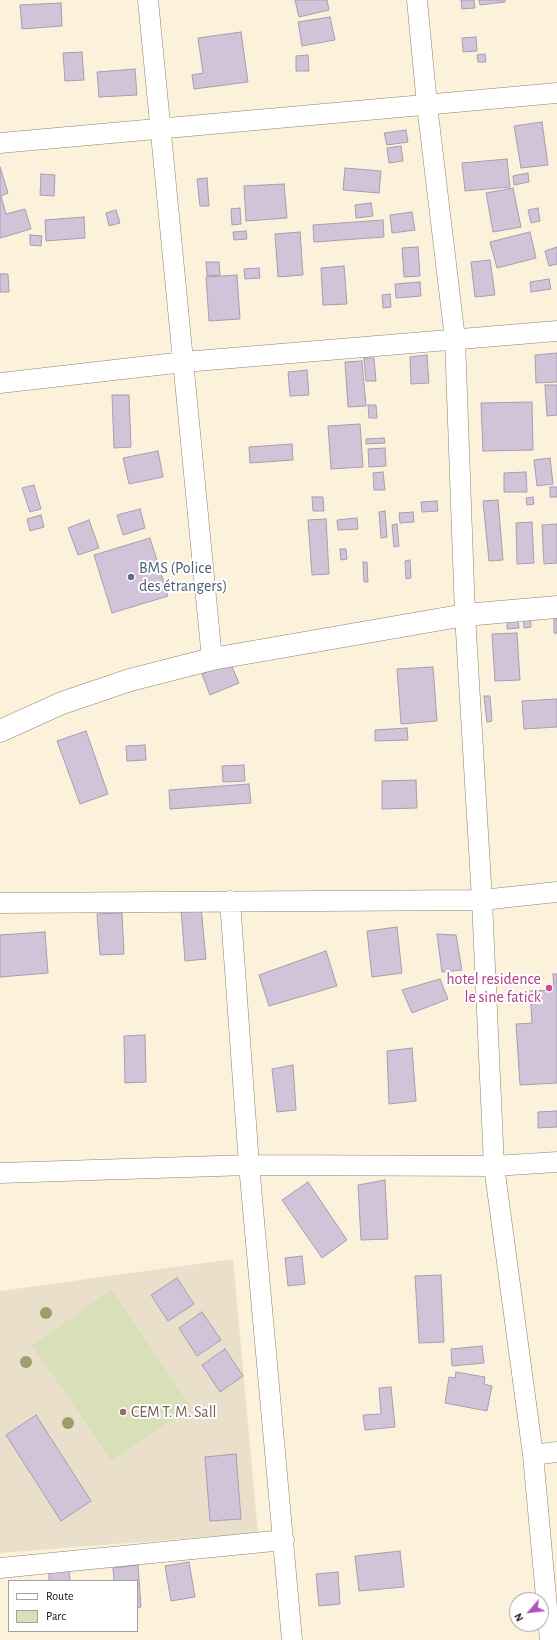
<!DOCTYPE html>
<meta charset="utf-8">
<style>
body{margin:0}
#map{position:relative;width:557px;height:1640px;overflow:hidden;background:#fcf2dc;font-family:"Alegreya Sans",sans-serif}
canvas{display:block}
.legend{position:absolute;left:8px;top:1580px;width:130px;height:52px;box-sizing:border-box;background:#fff;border:1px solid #a2a19d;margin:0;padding:5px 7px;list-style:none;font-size:12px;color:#16130b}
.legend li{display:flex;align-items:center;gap:8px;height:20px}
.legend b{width:20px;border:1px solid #a2a19d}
.north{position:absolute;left:509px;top:1592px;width:40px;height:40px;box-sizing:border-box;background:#fff;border:1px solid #a2a19d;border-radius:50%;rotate:242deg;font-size:11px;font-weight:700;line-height:16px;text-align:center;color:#16130b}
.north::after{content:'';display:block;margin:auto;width:14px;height:18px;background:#ae53be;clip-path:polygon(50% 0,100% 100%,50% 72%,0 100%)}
</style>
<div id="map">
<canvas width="557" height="1640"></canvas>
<ul class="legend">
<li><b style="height:5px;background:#fff"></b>Route</li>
<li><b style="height:11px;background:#d7e0b8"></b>Parc</li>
</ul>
<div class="north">N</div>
</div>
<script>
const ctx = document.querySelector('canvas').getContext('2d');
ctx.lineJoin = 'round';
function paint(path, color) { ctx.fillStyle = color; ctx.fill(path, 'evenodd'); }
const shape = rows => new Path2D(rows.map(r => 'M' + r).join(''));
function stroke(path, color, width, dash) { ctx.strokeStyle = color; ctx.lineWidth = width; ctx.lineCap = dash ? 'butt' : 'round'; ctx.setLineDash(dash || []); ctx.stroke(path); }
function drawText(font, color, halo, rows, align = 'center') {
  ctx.font = font + ' "Alegreya Sans",sans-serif'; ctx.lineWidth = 4; ctx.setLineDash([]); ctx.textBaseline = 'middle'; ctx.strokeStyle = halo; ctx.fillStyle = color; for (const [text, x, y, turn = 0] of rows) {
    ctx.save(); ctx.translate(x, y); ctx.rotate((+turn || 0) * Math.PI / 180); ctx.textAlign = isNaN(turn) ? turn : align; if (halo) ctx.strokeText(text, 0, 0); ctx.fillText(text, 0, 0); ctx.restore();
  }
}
const education = shape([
 [233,1259,258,1533,0,1553,0,1291]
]);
const green = shape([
 [112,1290,191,1407,112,1461,32,1345]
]);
const building = shape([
 [295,0,327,0,329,10,299,17,295,0],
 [461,0,474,0,475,8,462,9,461,0],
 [479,0,505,0,505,2,480,5,479,0],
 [61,3,62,26,22,29,20,5,61,3],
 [330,17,335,40,302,46,298,22,330,17],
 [241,32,248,82,194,89,192,75,203,73,198,38,241,32],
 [476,37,477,51,463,52,462,38,476,37],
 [82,52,84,80,65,81,63,53,82,52],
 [485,54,486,62,478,62,477,55,485,54],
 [308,55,309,71,296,71,296,56,308,55],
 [135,69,137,95,99,97,97,72,135,69],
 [542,122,548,165,521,168,514,126,542,122],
 [406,130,408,142,387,145,384,133,406,130],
 [401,146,403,161,389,163,387,148,401,146],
 [507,159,510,187,465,191,462,163,507,159],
 [0,167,8,193,1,196,6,214,25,209,31,229,0,238,0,167],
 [345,168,381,171,379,193,343,190,345,168],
 [528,173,529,182,514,185,513,176,528,173],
 [41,174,55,175,54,196,40,195,41,174],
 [207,178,209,206,200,206,197,179,207,178],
 [284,184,287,218,246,221,244,186,284,184],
 [513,188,521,227,493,232,486,193,513,188],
 [371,203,373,216,356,218,355,205,371,203],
 [240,208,241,224,232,225,231,209,240,208],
 [538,208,540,221,531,223,528,210,538,208],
 [116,210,120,223,109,226,106,213,116,210],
 [412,212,415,230,392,233,390,215,412,212],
 [84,217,85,238,46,241,45,220,84,217],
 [383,220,384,237,314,242,313,225,383,220],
 [246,231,247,239,234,240,233,232,246,231],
 [300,232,303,275,278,277,275,234,300,232],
 [530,232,536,258,497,268,490,242,530,232],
 [30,235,42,236,41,246,30,245,30,235],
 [418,247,420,276,404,277,402,248,418,247],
 [557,247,557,264,549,266,545,251,557,247],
 [490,260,495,295,475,297,471,262,490,260],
 [206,262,219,262,220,275,207,276,206,262],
 [344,266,347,304,323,305,321,268,344,266],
 [259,268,260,278,245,279,244,269,259,268],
 [0,274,8,274,9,292,0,292,0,274],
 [237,275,240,319,209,321,206,277,237,275],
 [549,279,551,289,531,292,530,282,549,279],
 [420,282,421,296,396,298,395,284,420,282],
 [390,294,391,307,383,308,382,295,390,294],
 [557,353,557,382,536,383,535,355,557,353],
 [427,355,429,383,411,384,410,357,427,355],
 [364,358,374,358,376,381,366,381,364,358],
 [362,361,366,406,348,407,345,362,362,361],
 [307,370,309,395,290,396,288,372,307,370],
 [545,385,557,385,557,415,547,416,545,385],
 [112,395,129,395,131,447,114,448,112,395],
 [532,402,533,450,483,451,481,403,532,402],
 [368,405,376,405,377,418,369,418,368,405],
 [360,424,363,467,331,469,328,426,360,424],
 [384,438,385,443,366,444,366,439,384,438],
 [292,444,293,460,250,463,249,447,292,444],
 [385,448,386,466,369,467,368,449,385,448],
 [158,451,163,477,129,484,123,458,158,451],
 [550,458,553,484,537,486,534,460,550,458],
 [383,472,385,490,374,490,373,473,383,472],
 [526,472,527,492,504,492,504,473,526,472],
 [34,485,41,509,30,512,22,488,34,485],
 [550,487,557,487,557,497,550,497,550,487],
 [312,497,323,497,324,511,313,511,312,497],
 [533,497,534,504,527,505,526,498,533,497],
 [498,500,503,560,489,561,483,501,498,500],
 [437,501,438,511,422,512,421,502,437,501],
 [140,509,145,528,123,535,117,515,140,509],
 [385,511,387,537,381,538,379,512,385,511],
 [413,512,414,522,400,523,399,513,413,512],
 [41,515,44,527,30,531,27,519,41,515],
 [357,518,358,529,338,530,337,520,357,518],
 [326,519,329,574,312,575,308,520,326,519],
 [89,520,99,548,78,555,68,528,89,520],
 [532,522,534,563,517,564,516,523,532,522],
 [397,524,399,546,394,547,392,525,397,524],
 [557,524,557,563,544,564,542,525,557,524],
 [150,538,168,596,112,613,94,555,150,538],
 [340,549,346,549,347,559,341,560,340,549],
 [410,560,411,578,406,579,405,561,410,560],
 [363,562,367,562,368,582,364,582,363,562],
 [523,612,530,612,531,627,524,628,523,612],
 [554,615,557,615,557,633,554,633,554,615],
 [507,620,518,620,519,628,507,629,507,620],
 [517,633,520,680,495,681,492,634,517,633],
 [230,662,239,683,210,695,202,674,230,662],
 [433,667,437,721,401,724,397,669,433,667],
 [484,696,490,696,492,721,487,722,484,696],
 [557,699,557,727,524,729,522,701,557,699],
 [407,728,408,740,375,741,375,730,407,728],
 [86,731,108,794,80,804,57,741,86,731],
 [145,745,146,760,127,761,126,746,145,745],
 [244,765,245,781,223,782,222,766,244,765],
 [416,780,417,808,382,809,382,781,416,780],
 [249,784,251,803,170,809,169,790,249,784],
 [201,907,206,959,185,961,181,909,201,907],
 [122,913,124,954,100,955,97,914,122,913],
 [397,927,402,973,372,977,367,931,397,927],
 [45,932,48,973,0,977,0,935,45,932],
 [437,934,456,935,462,970,442,972,437,934],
 [326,951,337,986,269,1006,259,975,326,951],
 [553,974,557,974,557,1083,520,1085,516,1024,532,1023,530,991,554,990,553,974],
 [440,979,448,999,412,1013,402,990,440,979],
 [145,1035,146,1082,125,1083,124,1036,145,1035],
 [412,1048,416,1101,389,1104,387,1051,412,1048],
 [293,1065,296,1110,277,1112,272,1069,293,1065],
 [557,1111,557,1127,538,1128,538,1112,557,1111],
 [385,1180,388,1239,361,1240,358,1185,385,1180],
 [308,1182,347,1240,322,1258,282,1200,308,1182],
 [302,1256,305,1284,288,1286,285,1258,302,1256],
 [441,1275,444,1342,419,1343,415,1276,441,1275],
 [177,1278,194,1304,168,1321,151,1295,177,1278],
 [202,1312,221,1340,197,1356,179,1328,202,1312],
 [482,1346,484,1363,452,1366,451,1349,482,1346],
 [225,1349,243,1376,220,1392,202,1365,225,1349],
 [456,1372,485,1377,484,1384,492,1386,487,1411,445,1403,449,1377,455,1378,456,1372],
 [391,1387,395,1427,365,1430,363,1415,381,1414,379,1388,391,1387],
 [36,1415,91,1501,61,1521,6,1435,36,1415],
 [236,1454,241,1519,210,1521,205,1457,236,1454],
 [400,1551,404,1587,359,1591,355,1556,400,1551],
 [189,1562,195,1597,171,1601,165,1566,189,1562],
 [138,1565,141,1607,137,1608,137,1581,114,1581,113,1568,138,1565],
 [69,1571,70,1581,49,1581,49,1573,69,1571],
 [338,1572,340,1604,319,1606,316,1574,338,1572]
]);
const minor = shape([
 [148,0,212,659],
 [417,0,427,105,455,339,465,615,482,900,494,1166,533,1455,550,1640],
 [0,143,557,93],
 [0,383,184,362,557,331],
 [230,901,249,1165,292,1640],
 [0,903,482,900,557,892],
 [0,1173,249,1165,494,1166,557,1162],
 [533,1455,557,1452],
 [0,1568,284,1540]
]);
const tertiary = shape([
 [0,731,62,703,130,680,212,659,465,615,557,607]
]);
const trees = [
 [46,1313],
 [26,1362],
 [68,1423]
];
const markers = [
 [131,577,4,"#5c6f8a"],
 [549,988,4,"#d1479c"],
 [123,1412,4,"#8d6e63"]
];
const serviceNames = [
 ["BMS (Police",139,568],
 ["des étrangers)",139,586]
];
const hotelNames = [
 ["hotel residence",541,979],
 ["le sine fatick",541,997]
];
const educationNames = [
 ["CEM T. M. Sall",131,1412]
];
paint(education, '#e9dfcb');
paint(green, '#d7e0b8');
paint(building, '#d1c4d9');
stroke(building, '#a89cb0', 1);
stroke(minor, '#8c836f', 21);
stroke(tertiary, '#8c836f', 23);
stroke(minor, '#fff', 20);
stroke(tertiary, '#fff', 22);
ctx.fillStyle = '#9d9f6a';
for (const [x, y] of trees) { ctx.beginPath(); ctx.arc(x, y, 6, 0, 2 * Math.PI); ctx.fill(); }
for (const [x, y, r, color] of markers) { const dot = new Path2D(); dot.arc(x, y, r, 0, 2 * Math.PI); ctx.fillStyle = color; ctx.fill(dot); stroke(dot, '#fff', 1.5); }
drawText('16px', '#4e5e75', '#fff', serviceNames, 'left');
drawText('16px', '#b23c85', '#fff', hotelNames, 'right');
drawText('16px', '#785e54', '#fff', educationNames, 'left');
</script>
